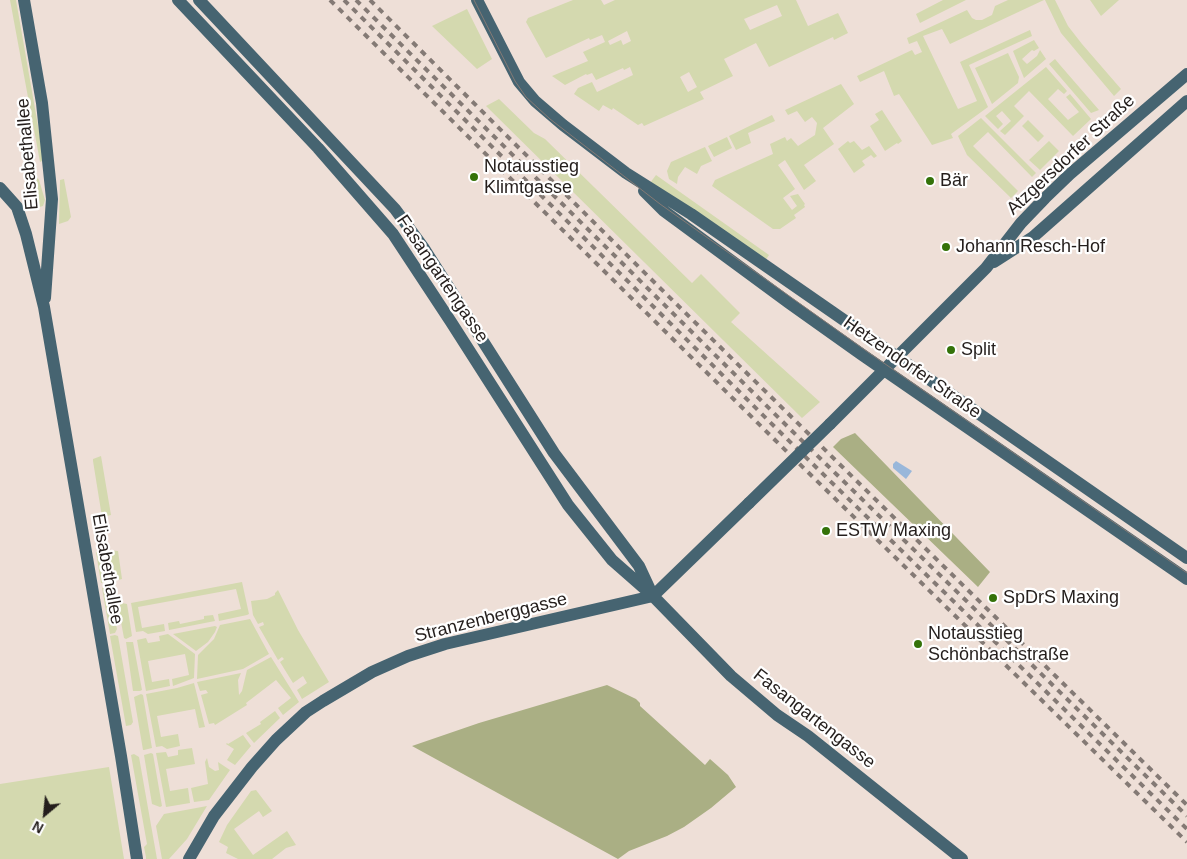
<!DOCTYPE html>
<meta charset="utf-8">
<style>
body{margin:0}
#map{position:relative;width:1187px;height:859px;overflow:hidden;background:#eedfd7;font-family:Helvetica,sans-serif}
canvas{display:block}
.north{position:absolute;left:20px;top:789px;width:50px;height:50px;-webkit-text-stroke:4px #fff;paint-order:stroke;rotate:208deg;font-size:14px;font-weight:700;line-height:20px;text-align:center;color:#241e1c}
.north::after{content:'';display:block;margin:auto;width:18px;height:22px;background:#241e1c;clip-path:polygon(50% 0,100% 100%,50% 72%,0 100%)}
</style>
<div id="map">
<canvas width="1187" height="859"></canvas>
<div class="north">N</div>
</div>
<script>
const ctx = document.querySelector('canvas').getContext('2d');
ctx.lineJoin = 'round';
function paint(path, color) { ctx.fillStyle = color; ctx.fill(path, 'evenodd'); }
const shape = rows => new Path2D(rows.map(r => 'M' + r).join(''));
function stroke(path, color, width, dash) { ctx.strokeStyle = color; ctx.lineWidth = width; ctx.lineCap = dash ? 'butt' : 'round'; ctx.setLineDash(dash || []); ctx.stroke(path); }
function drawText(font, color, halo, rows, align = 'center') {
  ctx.font = font + ' Helvetica,sans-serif'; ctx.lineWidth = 4.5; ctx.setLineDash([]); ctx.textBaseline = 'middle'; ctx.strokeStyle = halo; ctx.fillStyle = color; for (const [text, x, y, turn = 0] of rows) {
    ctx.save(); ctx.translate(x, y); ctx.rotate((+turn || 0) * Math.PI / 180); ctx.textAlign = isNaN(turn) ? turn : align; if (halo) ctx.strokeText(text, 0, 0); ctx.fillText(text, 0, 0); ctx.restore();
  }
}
const green = shape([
 [10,0,16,0,44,160,40,162],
 [573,0,601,0,604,5,615,0,796,0,808,26,838,13,848,33,834,40,833,37,769,67,756,43,724,59,733,76,700,92,704,99,644,126,642,123,638,125,613,108,612,110,603,105,599,111,574,94,578,88,592,82,597,92,633,75,630,67,624,70,623,68,596,80,592,73,587,75,586,74,565,85,552,76,588,61,583,52,605,42,602,35,590,40,589,38,546,58,526,22,528,18],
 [777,5,782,16,750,30,744,19],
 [627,31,631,41,623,45,621,40,610,45,608,41],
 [689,72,697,87,688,92,680,77],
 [943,0,966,0,920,23,916,14],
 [1008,0,1044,0,950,44,942,29,923,36,958,109,977,101,960,62,1030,30,1032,36,969,65,988,107,951,134,953,138,932,145,899,94,894,96,884,71,860,82,857,76,912,50,915,55,922,52,917,41,909,44,907,38,967,10,972,18,976,20,982,20,992,15,995,6],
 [1045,0,1055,0,1068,26,1082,44,1121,89,1114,96,1061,33],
 [1090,0,1119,0,1101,16],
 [467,9,492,59,477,69,432,26],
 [1034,40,1039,48,1034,51,1032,50,1022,59,1027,64,1037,56,1040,50,1046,59,1024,78,1013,51],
 [1008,53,1019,77,1018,83,992,104,975,68],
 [1055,59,1060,65,1099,110,1091,113,1049,64],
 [1046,67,1067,91,1064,94,1058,89,1048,99,1068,120,1079,112,1066,97,1070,94,1091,119,1073,136,1029,91,1014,106,1024,116,1005,135,1000,131,1011,121,1002,111,996,116,1003,124,998,129,985,116],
 [841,84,854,104,823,128,834,144,804,165,816,181,804,190,785,160,778,165,795,189,783,198,792,210,797,206,790,196,798,194,805,204,804,205,805,207,794,215,796,218,780,229,773,229,712,186,715,180,773,154,770,144,785,137,787,141,791,138,798,146,815,135,817,123,812,117,805,122,797,111,788,115,785,110],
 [499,99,534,133,545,139,692,283,701,274,740,313,731,322,820,402,802,418,486,106],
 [882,110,902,141,898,144,897,143,885,151,870,126,879,120,875,114],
 [772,115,775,121,748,133,751,143,736,150,729,136],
 [981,118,1036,173,1032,177,988,132,973,146,1018,191,1011,198,967,155,958,136],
 [1028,120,1044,136,1038,142,1022,126],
 [727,137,732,148,714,157,708,146],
 [848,141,850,143,854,141,862,150,869,146,877,156,874,158,871,155,862,161,865,165,854,173,838,149],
 [1049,141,1059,151,1040,170,1029,160],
 [705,147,712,161,701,166,697,174,685,167,678,177,677,184,669,179,667,171,671,162],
 [31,169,39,180,45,200,43,206,36,208,28,186],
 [656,175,769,255,763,264,650,183],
 [64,179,71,217,68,221,59,224,60,180],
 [101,456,111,515,102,517,93,461,93,459],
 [108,550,118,551,122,579,114,581],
 [102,551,107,582,101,583,96,552],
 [242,582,249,614,247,615,219,621,218,614,241,609,236,589,138,607,142,628,164,624,165,631,148,634,143,631,136,632,131,603],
 [108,587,117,629,115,633,110,634,102,588],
 [278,590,298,630,329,682,302,699,297,690,307,683,303,676,293,683,280,662,284,659,282,657,278,660,259,627,264,625,263,622,258,624,253,615,251,601,267,599,275,595,275,593],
 [122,603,127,604,132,636,126,639,124,638,118,606],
 [213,615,215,621,169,630,168,623,179,621,180,624,204,619,204,616],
 [250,619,269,654,243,669,197,679,198,655,214,639,220,625],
 [215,626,217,627,215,632,208,642,196,651,173,634],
 [168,634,195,654,194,678,173,686,172,679,189,675,185,654,148,661,152,682,169,679,170,686,146,691,137,640,146,638,148,643,160,641,159,636],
 [115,635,118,636,133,722,131,725,126,726,110,636],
 [126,642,133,642,142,690,140,691,133,691],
 [271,657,299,702,283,715,278,708,291,698,276,680,246,703,247,705,215,725,214,723,209,724,201,695,208,693,206,690,200,691,197,682,241,673,238,680,239,695,242,691,247,670],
 [194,683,205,727,199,728,195,709,157,716,161,737,178,734,180,746,167,749,162,746,156,747,146,694,177,688],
 [141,694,143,695,152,748,144,750,143,750,134,697],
 [275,711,280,718,254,743,246,733,261,724,260,722],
 [243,735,251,746,235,765,227,760,234,749,226,744,227,743,228,744],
 [192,748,195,764,166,769,170,791,188,788,190,803,166,807,156,753,166,752,168,757,178,755,178,750],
 [151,753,153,754,162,806,160,807,152,804,144,755],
 [134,754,139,757,157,859,146,859,146,857,144,847,147,844,131,755],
 [207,758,209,767,215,771,219,770,218,762,230,770,209,800,194,802,191,788,208,784,205,762],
 [109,767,124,859,0,859,0,784],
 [256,790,272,811,263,817,259,811,234,829,253,855,287,831,296,845,286,848,272,859,238,859,226,853,228,847,219,842,227,825,251,791],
 [207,806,187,839,169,859,162,859,156,826,164,814]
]);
const forest = shape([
 [855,433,990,572,978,587,833,447,841,439],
 [607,685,636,699,640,703,640,706,705,765,710,759,728,775,736,787,711,808,684,827,667,836,629,851,618,859,412,746,479,723]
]);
const water = shape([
 [896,461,912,471,906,479,893,468,893,464]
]);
const secondary = shape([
 [24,0,42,103,52,199,45,298],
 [178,0,318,148,393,234,451,322,568,505,612,560,653,596,731,676,777,715,808,736,962,859],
 [199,0,395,209,423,247,554,453,639,566,652,594],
 [477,0,519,82,535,101,563,125,626,173,691,214,1187,558],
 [0,188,17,207,26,234,44,307,121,756,137,859],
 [644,191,664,211,789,303,861,354,1187,579],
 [994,262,1033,237,1187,101],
 [830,424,986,268,1021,223,1045,198,1070,174,1187,74],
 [189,859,214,816,252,767,276,740,306,712,323,701,372,672,408,656,445,644,653,596,749,503]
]);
const tram = shape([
 [474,0,515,81,526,97,550,119,660,204,743,263,865,350,1187,573]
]);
const rail = shape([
 [330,0,775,440,1187,842],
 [344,0,782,434,1187,829],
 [356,0,789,428,1187,816],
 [370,0,657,285,1187,805]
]);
const secondaryBridge = shape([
 [749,503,830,424]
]);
const markers = [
 [474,177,5,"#347209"],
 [930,181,5,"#347209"],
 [946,247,5,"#347209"],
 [951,350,5,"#347209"],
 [826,531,5,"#347209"],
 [993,598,5,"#347209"],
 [918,644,5,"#347209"]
];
const streetNames = [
 ["Elisabethallee",28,154,-95],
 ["Atzgersdorfer Straße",1071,155,-43],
 ["Fasangartengasse",442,279,56],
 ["Hetzendorfer Straße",912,368,35],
 ["Elisabethallee",107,569,80],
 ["Stranzenberggasse",491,618,-14],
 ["Fasangartengasse",814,719,38]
];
const poiNames = [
 ["Notausstieg",484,167],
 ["Klimtgasse",484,188],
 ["Bär",940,181],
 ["Johann Resch-Hof",956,247],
 ["Split",961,350],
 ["ESTW Maxing",836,531],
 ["SpDrS Maxing",1003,598],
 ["Notausstieg",928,634],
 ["Schönbachstraße",928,655]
];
paint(green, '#d4d9af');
paint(forest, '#aaaf84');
paint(water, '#99b7da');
stroke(secondary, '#466471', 12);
stroke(tram, '#847a75', 1);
stroke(rail, '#847a75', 4, [6, 6]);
stroke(secondaryBridge, '#466471', 12);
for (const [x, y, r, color] of markers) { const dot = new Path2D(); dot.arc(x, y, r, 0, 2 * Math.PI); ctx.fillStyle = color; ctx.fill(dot); stroke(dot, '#fff', 2); }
drawText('18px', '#241e1c', '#fff', streetNames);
drawText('18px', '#241e1c', '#fff', poiNames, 'left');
</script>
